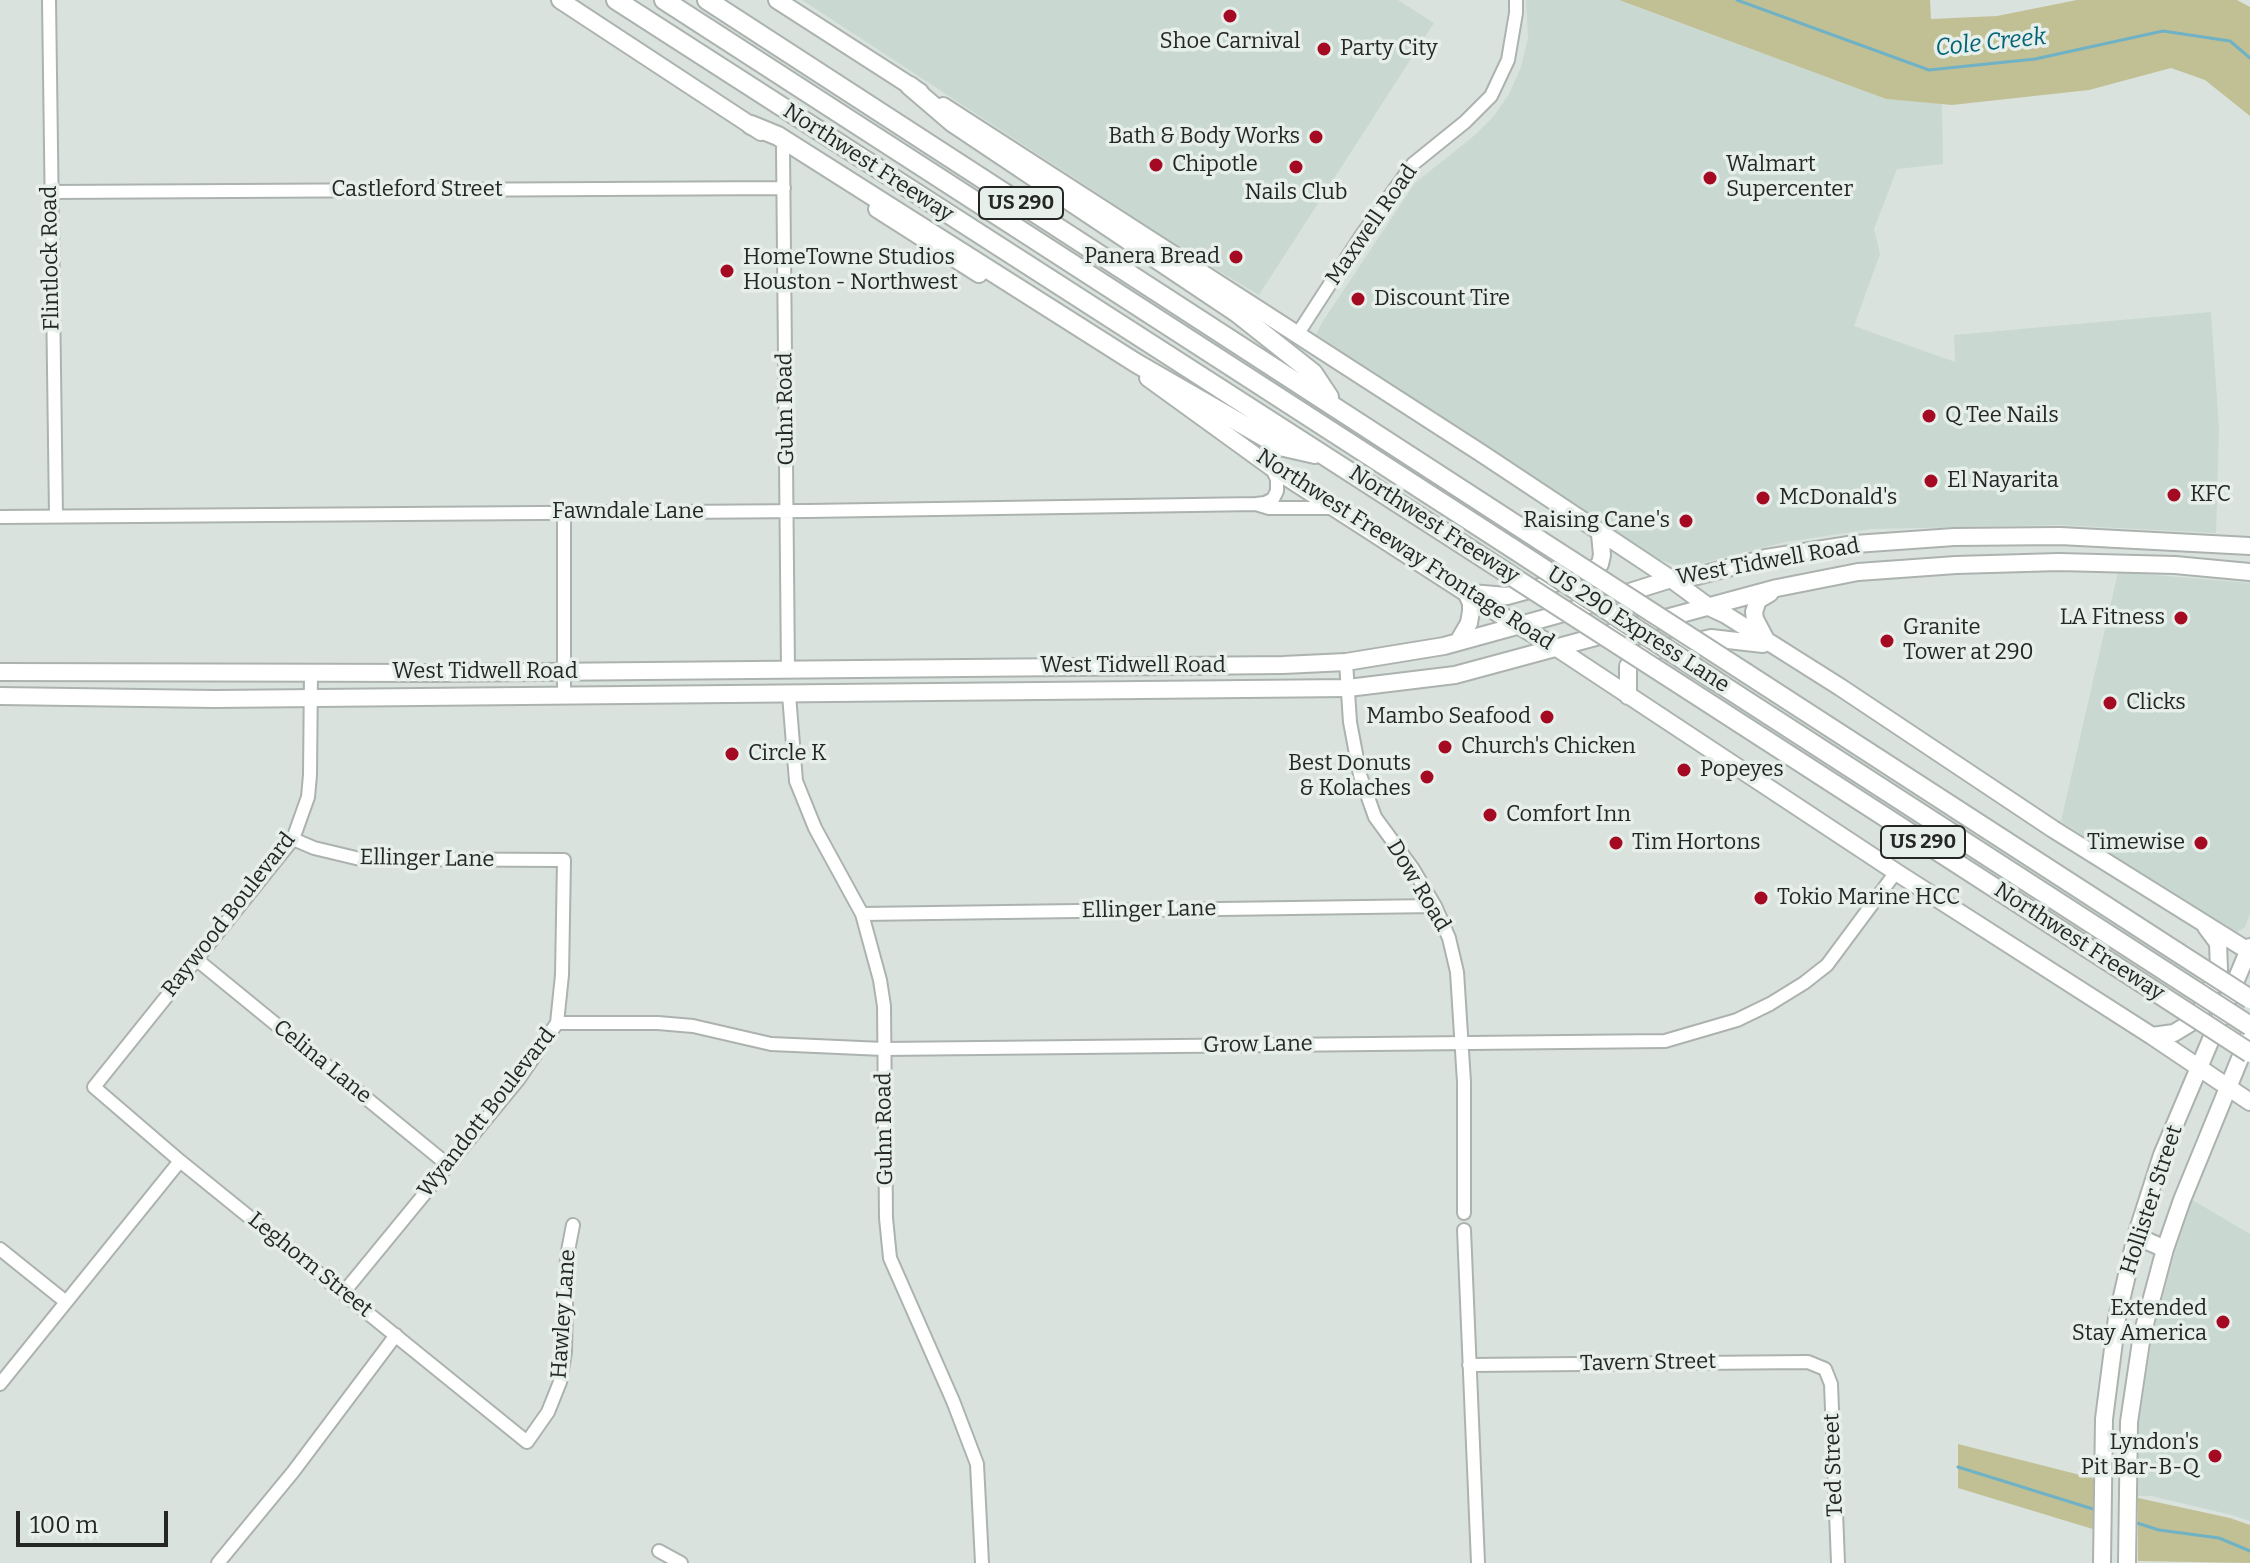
<!DOCTYPE html>
<style>
body{margin:0}
#map{position:relative;width:2250px;height:1563px;overflow:hidden;background:#dae2de;font-family:Bitter,serif}
canvas{display:block}
.scale{position:absolute;left:16px;top:1511px;width:152px;height:36px;box-sizing:border-box;border:4px solid #242726;border-top:0;padding-left:10px;font-size:24px;line-height:28px;white-space:nowrap;color:#242726;-webkit-text-stroke:6px #e7efeb;paint-order:stroke}
</style>
<div id="map">
<canvas width="2250" height="1563"></canvas>
<div class="scale">100 m</div>
</div>
<script>
const ctx = document.querySelector('canvas').getContext('2d');
ctx.lineJoin = 'round';
function paint(path, color) { ctx.fillStyle = color; ctx.fill(path, 'evenodd'); }
const shape = rows => new Path2D(rows.map(r => 'M' + r).join(''));
function stroke(path, color, width, dash) { ctx.strokeStyle = color; ctx.lineWidth = width; ctx.lineCap = dash ? 'butt' : 'round'; ctx.setLineDash(dash || []); ctx.stroke(path); }
function drawText(font, color, halo, rows, align = 'center') {
  ctx.font = font + ' Bitter,serif'; ctx.lineWidth = 7; ctx.setLineDash([]); ctx.textBaseline = 'middle'; ctx.strokeStyle = halo; ctx.fillStyle = color; for (const [text, x, y, turn = 0] of rows) {
    ctx.save(); ctx.translate(x, y); ctx.rotate((+turn || 0) * Math.PI / 180); ctx.textAlign = isNaN(turn) ? turn : align; if (halo) ctx.strokeText(text, 0, 0); ctx.fillText(text, 0, 0); ctx.restore();
  }
}
const built = shape([
 [802,0,1398,0,1434,23,1259,295,1192,255],
 [1526,0,1619,0,1886,99,1942,104,1943,164,1897,169,1874,229,1880,254,1854,326,1955,362,1954,335,2211,312,2219,429,2216,533,2060,525,1872,529,1785,542,1695,565,1679,566,1657,559,1314,339,1321,324,1415,183,1475,135,1493,117,1509,94,1521,67,1528,38],
 [2118,572,2250,583,2250,914,2245,927,2236,933,2226,930,2061,821],
 [2189,1198,2250,1234,2250,1521,2232,1515,2151,1496,2132,1496,2132,1469,2152,1337,2175,1252,2188,1213,2185,1206]
]);
const green = shape([
 [1619,0,1930,0,1931,19,1997,16,2077,0,2237,0,2250,7,2250,116,2205,80,2171,68,2089,90,1952,105,1886,99],
 [1958,1444,2096,1479,2096,1530,1958,1488],
 [2138,1498,2230,1518,2250,1525,2250,1563,2138,1561]
]);
const stream = shape([
 [1737,0,1929,70,2035,59,2163,31,2230,41,2250,58],
 [1958,1467,2093,1509],
 [2137,1523,2159,1530,2219,1538,2250,1551]
]);
const minor = shape([
 [49,0,56,516],
 [783,148,788,670],
 [51,192,784,188],
 [1297,335,1361,236,1413,164,1465,122,1491,96,1508,60,1516,13,1516,0],
 [1259,505,1269,508,1335,508],
 [564,512,564,696],
 [0,517,808,511,1256,504,1265,503,1273,499,1277,491,1277,479,1271,467],
 [1346,662,1350,722,1360,775,1375,817,1413,869,1435,906,1449,938,1457,972,1464,1082,1464,1213],
 [311,673,310,775,308,797,293,839,94,1087,180,1161,527,1442,548,1412,560,1382,565,1352,567,1256,573,1225],
 [789,695,796,781,815,828,862,914,880,980,884,1006,886,1218,890,1258,953,1401,977,1464,982,1563],
 [293,839,314,848,360,859,564,860,562,975,557,1023,518,1080,344,1292],
 [862,914,1435,906],
 [196,959,448,1165],
 [557,1023,658,1023,693,1026,771,1044,883,1049,1665,1041,1737,1020,1770,1004,1804,983,1827,965,1896,872],
 [1464,1230,1478,1563],
 [0,1249,66,1302],
 [1469,1365,1808,1362,1825,1369,1831,1384,1838,1563],
 [0,1384,180,1161],
 [659,1551,681,1563],
 [218,1563,293,1472,396,1335]
]);
const major = shape([
 [560,0,761,132],
 [777,0,920,92],
 [943,106,1481,453,1671,579,1709,607,1726,615,1840,687,2053,829,2250,952],
 [877,209,979,274],
 [1148,378,1271,467,1499,614,1557,648,1896,872,2152,1036,2250,1102],
 [1471,593,1507,596,1588,574,1600,564,1602,555,1600,534],
 [1766,640,1755,619,1754,612,1758,600,1770,593],
 [1458,642,1469,623,1471,611,1471,603,1466,592],
 [0,672,435,673,1283,665,1346,662,1444,646,1560,614,1671,579,1697,576,1766,558,1855,544,1954,537,2060,536,2250,546],
 [0,696,214,699,1348,688,1455,675,1777,588,1858,572,1956,565,2059,562,2175,565,2250,572],
 [1628,696,1628,666,1639,654,1711,638,1763,644],
 [2152,1036,2174,1033,2197,1019,2219,970,2218,943,2206,927],
 [2136,1236,2165,1249],
 [2102,1563,2104,1419,2117,1318,2136,1236,2162,1155,2250,947],
 [2127,1563,2129,1422,2142,1335,2165,1249,2182,1200,2250,1034]
]);
const highway = shape([
 [616,0,1482,557],
 [664,0,1512,548],
 [707,0,1541,541],
 [910,86,952,122,1236,312,1313,373,1329,397],
 [751,125,778,136,1136,363,1280,446,1315,454],
 [1746,673,2177,952],
 [1716,681,2168,973],
 [1687,689,2159,994]
]);
const highwayBridge = shape([
 [1541,541,1746,673],
 [1512,548,1716,681],
 [1482,557,1687,689],
 [2177,952,2250,999],
 [2168,973,2250,1026],
 [2159,994,2250,1053]
]);
const markers = [
 [1230,16,8,"#a50a23"],
 [1324,49,8,"#a50a23"],
 [1316,137,8,"#a50a23"],
 [1156,165,8,"#a50a23"],
 [1296,167,8,"#a50a23"],
 [1710,178,8,"#a50a23"],
 [1236,257,8,"#a50a23"],
 [727,271,8,"#a50a23"],
 [1358,299,8,"#a50a23"],
 [1929,416,8,"#a50a23"],
 [1931,481,8,"#a50a23"],
 [2174,495,8,"#a50a23"],
 [1763,498,8,"#a50a23"],
 [1686,521,8,"#a50a23"],
 [2181,618,8,"#a50a23"],
 [1887,641,8,"#a50a23"],
 [2110,703,8,"#a50a23"],
 [1547,717,8,"#a50a23"],
 [1445,747,8,"#a50a23"],
 [732,754,8,"#a50a23"],
 [1684,770,8,"#a50a23"],
 [1427,777,8,"#a50a23"],
 [1490,815,8,"#a50a23"],
 [1616,843,8,"#a50a23"],
 [2201,843,8,"#a50a23"],
 [1761,898,8,"#a50a23"],
 [2223,1322,8,"#a50a23"],
 [2215,1456,8,"#a50a23"]
];
const shields = [
 [1021,203,84],
 [1923,842,84]
];
const shieldNames = [
 ["US 290",1021,203],
 ["US 290",1923,842]
];
const poiNames = [
 ["Shoe Carnival",1230,42,"center"],
 ["Party City",1340,49],
 ["Bath & Body Works",1300,137,"right"],
 ["Chipotle",1172,165],
 ["Walmart",1726,165],
 ["Supercenter",1726,190],
 ["Nails Club",1296,193,"center"],
 ["Panera Bread",1220,257,"right"],
 ["HomeTowne Studios",743,258],
 ["Houston - Northwest",743,283],
 ["Discount Tire",1374,299],
 ["Q Tee Nails",1945,416],
 ["El Nayarita",1947,481],
 ["KFC",2190,495],
 ["McDonald's",1779,498],
 ["Raising Cane's",1670,521,"right"],
 ["LA Fitness",2165,618,"right"],
 ["Granite",1903,628],
 ["Tower at 290",1903,653],
 ["Clicks",2126,703],
 ["Mambo Seafood",1531,717,"right"],
 ["Church's Chicken",1461,747],
 ["Circle K",748,754],
 ["Best Donuts",1411,764,"right"],
 ["& Kolaches",1411,789,"right"],
 ["Popeyes",1700,770],
 ["Comfort Inn",1506,815],
 ["Tim Hortons",1632,843],
 ["Timewise",2185,843,"right"],
 ["Tokio Marine HCC",1777,898],
 ["Extended",2207,1309,"right"],
 ["Stay America",2207,1334,"right"],
 ["Lyndon's",2199,1443,"right"],
 ["Pit Bar-B-Q",2199,1468,"right"]
];
const streetNames = [
 ["Northwest Freeway",868,163,33],
 ["Castleford Street",417,190],
 ["Maxwell Road",1372,225,-55],
 ["Flintlock Road",51,258,-91],
 ["Guhn Road",786,409,-91],
 ["Fawndale Lane",628,512],
 ["Northwest Freeway",1434,525,33],
 ["Northwest Freeway Frontage Road",1405,550,33],
 ["West Tidwell Road",1768,562,-10],
 ["US 290 Express Lane",1638,630,33],
 ["West Tidwell Road",1133,666],
 ["West Tidwell Road",485,672],
 ["Ellinger Lane",427,859,1],
 ["Dow Road",1418,886,59],
 ["Ellinger Lane",1149,910,-1],
 ["Raywood Boulevard",229,915,-52],
 ["Northwest Freeway",2079,942,33],
 ["Grow Lane",1258,1045,-1],
 ["Celina Lane",322,1062,39],
 ["Wyandott Boulevard",487,1113,-52],
 ["Guhn Road",885,1129,-91],
 ["Hollister Street",2152,1200,-72],
 ["Leghorn Street",310,1265,39],
 ["Hawley Lane",564,1314,-86],
 ["Tavern Street",1648,1363,-1],
 ["Ted Street",1834,1465,-92]
];
const waterNames = [
 ["Cole Creek",1991,43,-6]
];
paint(built, '#c9d8d1');
paint(green, '#c1c094');
stroke(stream, '#6fb1c5', 3);
stroke(minor, '#acb3af', 16);
stroke(major, '#acb3af', 20);
stroke(highway, '#acb3af', 22);
stroke(minor, '#fff', 12);
stroke(major, '#fff', 16);
stroke(highway, '#fff', 18);
stroke(highwayBridge, '#acb3af', 22, []);
stroke(highwayBridge, '#fff', 18);
for (const [x, y, r, color] of markers) { const dot = new Path2D(); dot.arc(x, y, r, 0, 2 * Math.PI); ctx.fillStyle = color; ctx.fill(dot); stroke(dot, '#e7efeb', 3); }
for (const [x, y, w] of shields) { const box = new Path2D(); box.roundRect(x - w / 2, y - 16, w, 32, 6); ctx.fillStyle = '#e7efeb'; ctx.fill(box); stroke(box, '#242726', 2); }
drawText('bold 20px', '#242726', null, shieldNames);
drawText('22px', '#242726', '#e7efeb', poiNames, 'left');
drawText('22px', '#242726', '#e7efeb', streetNames);
drawText('italic 24px', '#026276', '#e7efeb', waterNames);
</script>
